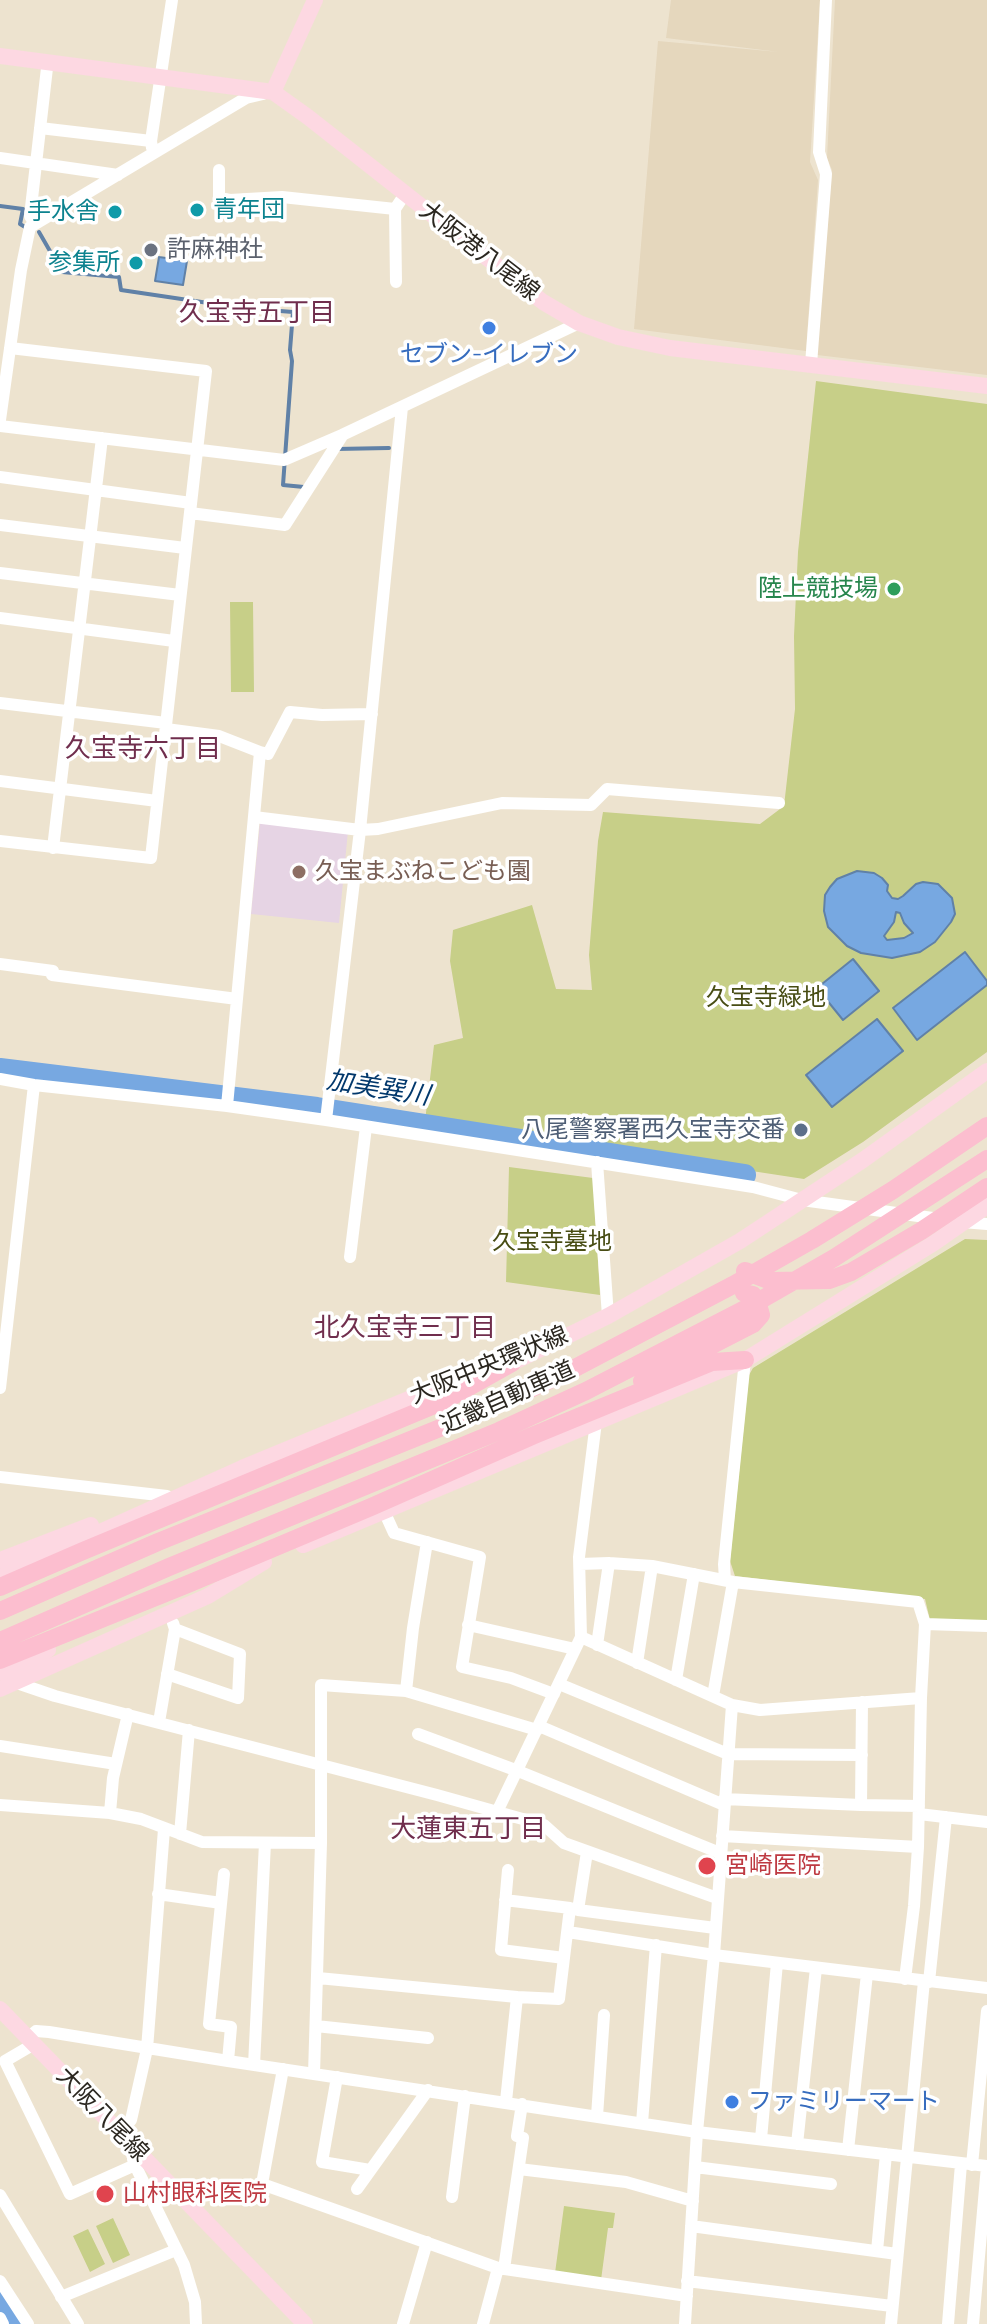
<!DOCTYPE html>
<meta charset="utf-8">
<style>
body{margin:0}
canvas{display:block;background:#ede3cf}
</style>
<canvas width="987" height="2324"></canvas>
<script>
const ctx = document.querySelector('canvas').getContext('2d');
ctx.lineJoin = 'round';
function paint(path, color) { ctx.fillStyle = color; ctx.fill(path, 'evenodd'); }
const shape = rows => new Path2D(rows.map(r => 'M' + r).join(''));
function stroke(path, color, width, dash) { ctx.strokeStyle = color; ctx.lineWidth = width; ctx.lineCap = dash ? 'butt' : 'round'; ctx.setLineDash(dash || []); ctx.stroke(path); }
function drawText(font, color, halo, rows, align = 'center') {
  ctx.font = font + ' Manrope,"Noto Sans JP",sans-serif'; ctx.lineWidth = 7; ctx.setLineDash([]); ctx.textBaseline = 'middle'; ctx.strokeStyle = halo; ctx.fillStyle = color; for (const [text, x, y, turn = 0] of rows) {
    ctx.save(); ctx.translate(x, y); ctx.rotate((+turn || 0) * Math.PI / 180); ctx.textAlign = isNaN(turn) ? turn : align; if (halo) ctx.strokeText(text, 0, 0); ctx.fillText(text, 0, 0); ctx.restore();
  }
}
const built = shape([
 [671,0,820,0,810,162,818,180,806,351,634,329,658,41,779,52,666,38],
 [835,0,987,0,987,375,817,355,832,170,827,158]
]);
const education = shape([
 [260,822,348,831,339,923,251,914]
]);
const green = shape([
 [816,381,987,404,987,1052,863,1142,804,1179,425,1121,434,1045,463,1038,450,961,453,930,532,905,556,989,592,990,589,955,598,841,603,812,760,824,784,806,795,709,794,636,798,552],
 [230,602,253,602,254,692,231,692],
 [509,1167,593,1178,600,1295,506,1282],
 [965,1239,987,1240,987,1622,930,1620,925,1599,735,1576,730,1561,749,1375,753,1368],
 [564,2206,615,2213,613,2228,608,2228,601,2280,555,2273],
 [113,2218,130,2255,113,2263,96,2226],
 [88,2229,105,2264,90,2272,73,2236]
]);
const water = shape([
 [159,257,187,261,183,285,155,281,159,257],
 [857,871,874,873,882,878,888,885,887,891,892,898,898,899,903,896,916,884,923,882,938,884,952,898,955,914,951,922,935,942,920,952,892,958,861,953,847,946,828,927,824,911,825,895,830,887,837,879,857,871],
 [896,912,900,913,904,923,913,933,904,938,887,940,884,936,894,922,896,912],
 [965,952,987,981,987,985,917,1040,893,1008,965,952],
 [853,959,879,991,843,1020,817,988,853,959],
 [877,1019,903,1051,832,1107,806,1075,877,1019]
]);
const stream = shape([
 [0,206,23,209,20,224,25,227],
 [39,232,62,272,119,277,121,290,242,308,293,312,290,350,292,361,283,485,304,487],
 [336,449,389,448]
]);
const river = shape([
 [0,1069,317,1108,745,1175],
 [0,2301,15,2324]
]);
const minor = shape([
 [40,128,151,141,152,148],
 [151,141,172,0],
 [0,158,118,175],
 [219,170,219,198,230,200,282,197,395,209,405,194],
 [395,209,396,282],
 [35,224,30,216,47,68],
 [811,364,826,174,819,152,826,0],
 [0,420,21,270,30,227,246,98,263,94],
 [0,426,284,460,342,435,579,323],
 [0,477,191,503],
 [190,513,285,525,342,436],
 [0,525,185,548],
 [0,573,180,595],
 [0,618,174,641],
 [0,703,166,723],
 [166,729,219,736,260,752,227,1106],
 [260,752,268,754,290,712,322,715,372,714],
 [0,781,157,801],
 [254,817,360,830,378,829,502,803,591,805,607,789,779,803],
 [0,841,151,858,206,371,10,348],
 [53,848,102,438],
 [0,964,53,971,52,975,237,999],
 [0,1079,34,1085,227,1106,326,1120,753,1187,802,1200,940,1219],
 [326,1120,360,830,402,407],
 [597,1162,608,1316],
 [962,1222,987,1224],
 [350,1257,366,1127],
 [0,1388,34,1085],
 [0,1477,167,1496],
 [384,1511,394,1533,480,1557,462,1667,511,1678,554,1694],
 [580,1564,609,1563,652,1566,733,1582,918,1602,925,1624,921,1698,918,1847,914,1906,905,1979],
 [725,1580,724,1564,745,1360],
 [925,1624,987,1626],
 [468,1625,575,1649],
 [581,1637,732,1705,714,1955,697,2132,685,2324],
 [597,1645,609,1563],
 [637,1663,652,1566],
 [167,1674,238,1698,240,1654,175,1629],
 [676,1680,694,1574],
 [14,1682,55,1696,437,1795,544,1825,564,1843,717,1898],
 [559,1684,728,1754,862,1755],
 [406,1691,413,1628,427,1542],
 [713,1696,733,1582],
 [732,1705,760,1710,921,1698],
 [159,1722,175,1629,173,1623],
 [539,1726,724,1805],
 [418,1734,518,1771,720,1853],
 [0,1746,116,1764],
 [724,1799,861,1805,862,1702],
 [0,1805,110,1813,141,1819,202,1842,321,1843],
 [861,1805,919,1806],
 [497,1812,581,1637,579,1557,596,1422],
 [110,1813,113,1778,128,1714],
 [919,1814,987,1822],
 [180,1834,189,1730],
 [722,1836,918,1847],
 [508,1870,501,1950,564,1958],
 [224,1874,209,2024,231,2027,228,2061],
 [158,1894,221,1903],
 [505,1900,570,1908],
 [578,1910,715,1928],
 [568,1932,714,1955,987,1988],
 [318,1978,517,1997,559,1999,570,1908,578,1910,587,1852],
 [929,1982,946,1817],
 [316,2026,428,2038],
 [28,2038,36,2031,49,2032,228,2061,697,2132,987,2166],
 [34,2044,5,2061,70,2194,135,2165],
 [254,2065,265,1843],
 [283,2069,262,2184,498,2268,687,2296],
 [314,2074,321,1843,321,1685,406,1691,537,1730],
 [337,2077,322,2162,370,2170],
 [506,2101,517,1997],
 [597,2116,604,2015],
 [642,2123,656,1945],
 [119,2131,131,2120,147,2049,164,1829],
 [761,2139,777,1963],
 [797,2144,816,1968],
 [848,2150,867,1974],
 [133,2159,135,2165,184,2265,195,2302,196,2324],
 [972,2165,987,2011],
 [695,2167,831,2184],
 [519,2169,626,2182,693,2201],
 [357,2189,428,2090],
 [0,2195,78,2324],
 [452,2197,465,2096],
 [691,2226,897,2254],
 [877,2251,886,2154],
 [504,2269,523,2138,517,2136,522,2104],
 [0,2281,28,2324],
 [687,2281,892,2306],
 [61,2297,176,2250],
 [0,2318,3,2324],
 [403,2324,427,2242],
 [483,2324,498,2268],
 [891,2324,924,1981],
 [948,2324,961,2164],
 [973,2324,987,2166]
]);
const major = shape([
 [0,56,273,92,308,117,543,302,579,323,618,337,670,348,987,386],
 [273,92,315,0],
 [303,1545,745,1360,934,1243,987,1206],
 [0,1560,91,1525],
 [0,1577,242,1468,438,1387,512,1363,608,1316,740,1241,863,1160,987,1071],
 [0,1672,48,1650],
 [0,1689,208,1596,264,1562],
 [0,2009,305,2324]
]);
const highway = shape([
 [745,1271,771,1281,829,1280,851,1272,921,1231,987,1187],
 [642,1381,753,1324,761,1315,757,1301,753,1295,744,1293],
 [0,1587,83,1551,444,1401,512,1363],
 [0,1611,158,1542,487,1409,575,1368,733,1285,812,1240,893,1190,987,1126],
 [0,1641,169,1567,499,1431,586,1391,745,1309,834,1258,987,1159],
 [0,1660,188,1584,371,1507,532,1436,712,1362,745,1360]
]);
const markers = [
 [197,210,8,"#0f9aa8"],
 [115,212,8,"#0f9aa8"],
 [151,250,8,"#6b7280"],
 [136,263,8,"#0f9aa8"],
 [489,328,8,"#3f7fe0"],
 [894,589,8,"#2e9e5b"],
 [299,872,8,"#8d6e63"],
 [801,1130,8,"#5c6f8a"],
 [707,1866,10,"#e0444e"],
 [732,2102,8,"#3f7fe0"],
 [105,2194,10,"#e0444e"]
];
const cultureNames = [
 ["青年団",213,210,"left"],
 ["手水舎",99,212],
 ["参集所",120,263]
];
const worshipNames = [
 ["許麻神社",167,250]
];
const streetNames = [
 ["大阪港八尾線",479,252,38],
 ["大阪中央環状線",489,1366,-22],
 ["近畿自動車道",508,1398,-24],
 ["大阪八尾線",102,2115,46]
];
const shopNames = [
 ["セブン-イレブン",489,355],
 ["ファミリーマート",748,2102,"left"]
];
const leisureNames = [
 ["陸上競技場",878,589]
];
const educationNames = [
 ["久宝まぶねこども園",315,872]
];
const parkNames = [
 ["久宝寺緑地",766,998],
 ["久宝寺墓地",552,1242]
];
const serviceNames = [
 ["八尾警察署西久宝寺交番",785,1130]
];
const healthNames = [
 ["宮崎医院",725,1866],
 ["山村眼科医院",123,2194]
];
const neighbourhoodNames = [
 ["久宝寺五丁目",257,314],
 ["久宝寺六丁目",143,750],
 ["北久宝寺三丁目",405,1329],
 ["大蓮東五丁目",468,1830]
];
const waterNames = [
 ["加美巽川",378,1089,9]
];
paint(built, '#e5d7bd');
paint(education, '#e6d4e4');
paint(green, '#c7cf88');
paint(water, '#77a8e1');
stroke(water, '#6081a7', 2);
stroke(stream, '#6081a7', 4);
stroke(river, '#77a8e1', 22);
stroke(minor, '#fff', 12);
stroke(major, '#fdd8e2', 16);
stroke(highway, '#fcbecf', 18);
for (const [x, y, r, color] of markers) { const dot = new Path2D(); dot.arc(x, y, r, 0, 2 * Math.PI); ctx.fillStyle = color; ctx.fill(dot); stroke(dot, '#fff', 3); }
drawText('24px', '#0d838f', '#fff', cultureNames, 'right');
drawText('24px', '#5b616d', '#fff', worshipNames, 'left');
drawText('24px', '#2b2720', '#fff', streetNames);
drawText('24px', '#366cbe', '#fff', shopNames);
drawText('24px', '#27864d', '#fff', leisureNames, 'right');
drawText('24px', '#785e54', '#fff', educationNames, 'left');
drawText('24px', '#484d14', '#fff', parkNames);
drawText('24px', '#4e5e75', '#fff', serviceNames, 'right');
drawText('24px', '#be3a42', '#fff', healthNames, 'left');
drawText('26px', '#702e4d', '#fff', neighbourhoodNames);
drawText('italic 26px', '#02386c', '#fff', waterNames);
</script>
